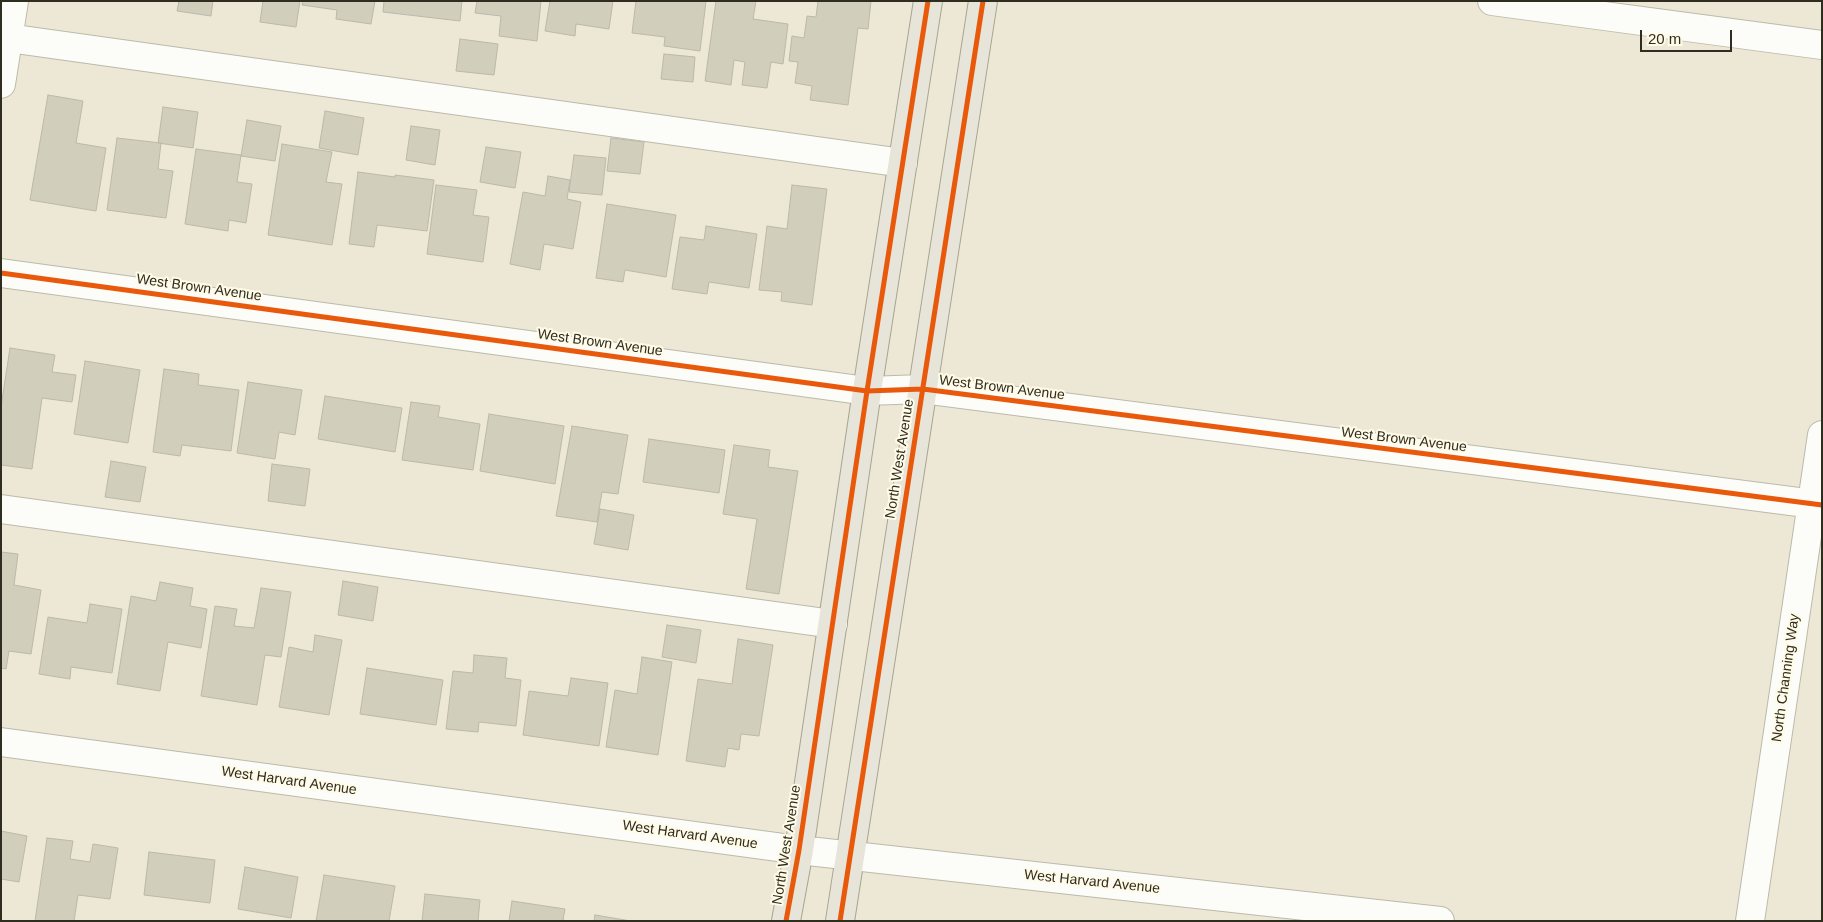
<!DOCTYPE html>
<style>
body{margin:0}
#map{position:relative;width:1823px;height:922px;overflow:hidden;background:#ece8d5;font-family:Arial,sans-serif}
canvas{display:block}
.frame{position:absolute;inset:0;border:2px solid #2f2c20;pointer-events:none}
.scale{position:absolute;left:1640px;top:30px;width:92px;height:22px;box-sizing:border-box;border:2px solid #2f2c20;border-top:0;padding-left:6px;font-size:15px;line-height:18px;white-space:nowrap;color:#2f2c20;-webkit-text-stroke:4px #fffbe7;paint-order:stroke}
</style>
<div id="map">
<canvas width="1823" height="922"></canvas>
<div class="frame"></div>
<div class="scale">20 m</div>
</div>
<script>
const ctx = document.querySelector('canvas').getContext('2d');
ctx.lineJoin = 'round';
function paint(path, color) { ctx.fillStyle = color; ctx.fill(path, 'evenodd'); }
const shape = rows => new Path2D(rows.map(r => 'M' + r).join(''));
function stroke(path, color, width, dash) { ctx.strokeStyle = color; ctx.lineWidth = width; ctx.lineCap = dash ? 'butt' : 'round'; ctx.setLineDash(dash || []); ctx.stroke(path); }
function drawText(font, color, halo, rows, align = 'center') {
  ctx.font = font + ' Arial,sans-serif'; ctx.lineWidth = 4; ctx.setLineDash([]); ctx.textBaseline = 'middle'; ctx.strokeStyle = halo; ctx.fillStyle = color; for (const [text, x, y, turn = 0] of rows) {
    ctx.save(); ctx.translate(x, y); ctx.rotate((+turn || 0) * Math.PI / 180); ctx.textAlign = isNaN(turn) ? turn : align; if (halo) ctx.strokeText(text, 0, 0); ctx.fillText(text, 0, 0); ctx.restore();
  }
}
const building = shape([
 [179,1,213,1,211,16,177,11,179,1],
 [263,1,300,1,296,27,260,22,263,1],
 [303,1,375,1,371,24,336,19,337,10,302,5,303,1],
 [384,1,462,1,460,21,383,12,384,1],
 [477,1,541,1,537,41,499,36,501,16,475,13,477,1],
 [550,1,613,1,609,29,576,24,575,36,545,31,550,1],
 [636,1,706,1,700,51,664,46,665,37,632,33,636,1],
 [716,1,756,1,753,19,788,24,783,64,771,62,767,88,742,85,745,62,734,60,731,85,705,81,716,1],
 [818,1,871,1,868,29,858,28,848,105,810,100,812,86,795,83,798,62,789,61,792,36,804,38,807,16,816,17,818,1],
 [460,39,498,44,494,75,456,71,460,39],
 [664,54,695,57,693,82,661,79,664,54],
 [48,95,83,101,76,143,106,148,96,211,30,200,48,95],
 [163,107,198,112,193,148,158,143,163,107],
 [325,111,364,118,358,155,319,148,325,111],
 [247,120,281,126,275,161,241,156,247,120],
 [411,126,440,130,435,165,406,160,411,126],
 [117,138,161,143,158,169,173,171,166,218,107,210,117,138],
 [611,138,644,142,640,174,607,171,611,138],
 [282,144,332,152,326,182,342,184,332,245,268,235,282,144],
 [486,147,521,152,515,188,480,182,486,147],
 [196,149,241,155,237,182,252,184,246,223,229,220,228,231,185,224,196,149],
 [574,155,606,158,602,195,569,192,574,155],
 [358,172,395,177,395,175,434,180,427,231,377,225,374,247,349,244,358,172],
 [548,176,570,180,567,199,581,202,573,249,544,244,540,270,510,264,523,192,545,196,548,176],
 [436,185,477,190,473,215,489,217,483,262,427,254,436,185],
 [792,185,827,189,812,305,781,301,782,292,759,290,767,226,787,229,792,185],
 [607,204,676,215,666,277,625,270,623,282,596,278,607,204],
 [706,226,757,234,749,288,709,282,707,294,672,289,680,237,704,240,706,226],
 [10,348,55,355,52,372,76,375,72,402,42,398,32,469,1,465,1,407,10,348],
 [85,361,140,370,128,443,74,434,85,361],
 [164,369,199,374,198,385,239,390,231,451,182,445,180,456,153,452,164,369],
 [248,382,302,390,295,435,279,432,275,459,237,453,248,382],
 [325,396,402,408,395,452,318,439,325,396],
 [411,402,440,406,438,417,480,424,473,470,402,460,411,402],
 [489,414,564,426,555,484,480,471,489,414],
 [572,426,628,435,618,494,602,492,597,522,556,516,572,426],
 [649,439,725,450,719,493,643,482,649,439],
 [734,445,770,450,768,467,798,471,779,594,746,589,757,519,723,514,734,445],
 [111,461,146,467,140,502,105,497,111,461],
 [272,464,310,469,305,506,268,501,272,464],
 [600,509,634,515,628,550,594,544,600,509],
 [1,552,18,554,14,585,41,590,31,654,9,651,6,669,1,668,1,552],
 [343,581,378,587,373,621,338,615,343,581],
 [160,582,193,588,190,606,207,609,201,648,168,642,160,691,117,684,131,596,156,601,160,582],
 [261,588,291,592,281,657,265,655,257,705,201,696,215,606,237,609,234,626,254,628,261,588],
 [90,604,122,609,112,673,71,667,70,679,39,674,48,617,87,623,90,604],
 [667,625,701,630,696,663,662,657,667,625],
 [315,635,342,640,329,715,279,707,289,647,313,652,315,635],
 [738,639,773,645,759,736,741,734,739,750,728,748,725,767,686,761,698,679,732,684,738,639],
 [474,655,507,658,505,678,521,680,516,726,479,722,478,732,446,729,453,671,473,673,474,655],
 [642,657,672,662,658,755,606,747,615,690,637,694,642,657],
 [367,668,443,680,436,725,360,714,367,668],
 [571,678,608,683,599,746,523,735,529,691,568,696,571,678],
 [1,831,27,836,19,882,1,879,1,831],
 [47,838,73,841,70,859,90,862,93,844,118,848,110,899,78,895,74,921,35,921,47,838],
 [149,852,215,860,210,903,144,895,149,852],
 [245,867,298,877,291,918,238,909,245,867],
 [324,875,395,886,389,921,316,921,324,875],
 [425,894,480,900,478,921,422,921,425,894],
 [512,901,565,909,563,920,567,921,509,921,512,901],
 [595,915,631,921,594,921,595,915]
]);
const minor = shape([
 [1492,1,1822,45],
 [8,38,903,163],
 [1,84,14,1],
 [1,273,867,391,923,389,1822,505],
 [1,509,833,624],
 [1,742,799,850,1440,921],
 [1750,921,1822,435]
]);
const major = shape([
 [786,921,799,850,867,391,928,1],
 [840,921,983,1]
]);
const cycleway = shape([
 [1,273,867,391,923,389,1822,505],
 [786,921,799,850,867,391,928,1],
 [840,921,983,1]
]);
const streetNames = [
 ["West Brown Avenue",199,288,8],
 ["West Brown Avenue",600,343,8],
 ["West Brown Avenue",1002,388,7],
 ["West Brown Avenue",1404,440,7],
 ["North West Avenue",900,459,-81],
 ["North Channing Way",1786,678,-82],
 ["West Harvard Avenue",289,781,8],
 ["West Harvard Avenue",690,835,8],
 ["North West Avenue",787,845,-81],
 ["West Harvard Avenue",1092,882,6]
];
paint(building, '#d2cebc');
stroke(building, '#bcb8aa', 1);
stroke(minor, '#bdbaab', 30);
stroke(major, '#a9a48d', 30);
stroke(minor, '#fcfcf9', 28);
stroke(major, '#e7e5da', 28);
stroke(cycleway, '#e8590c', 5);
drawText('14px', '#2f2c20', '#fffbe7', streetNames);
</script>
